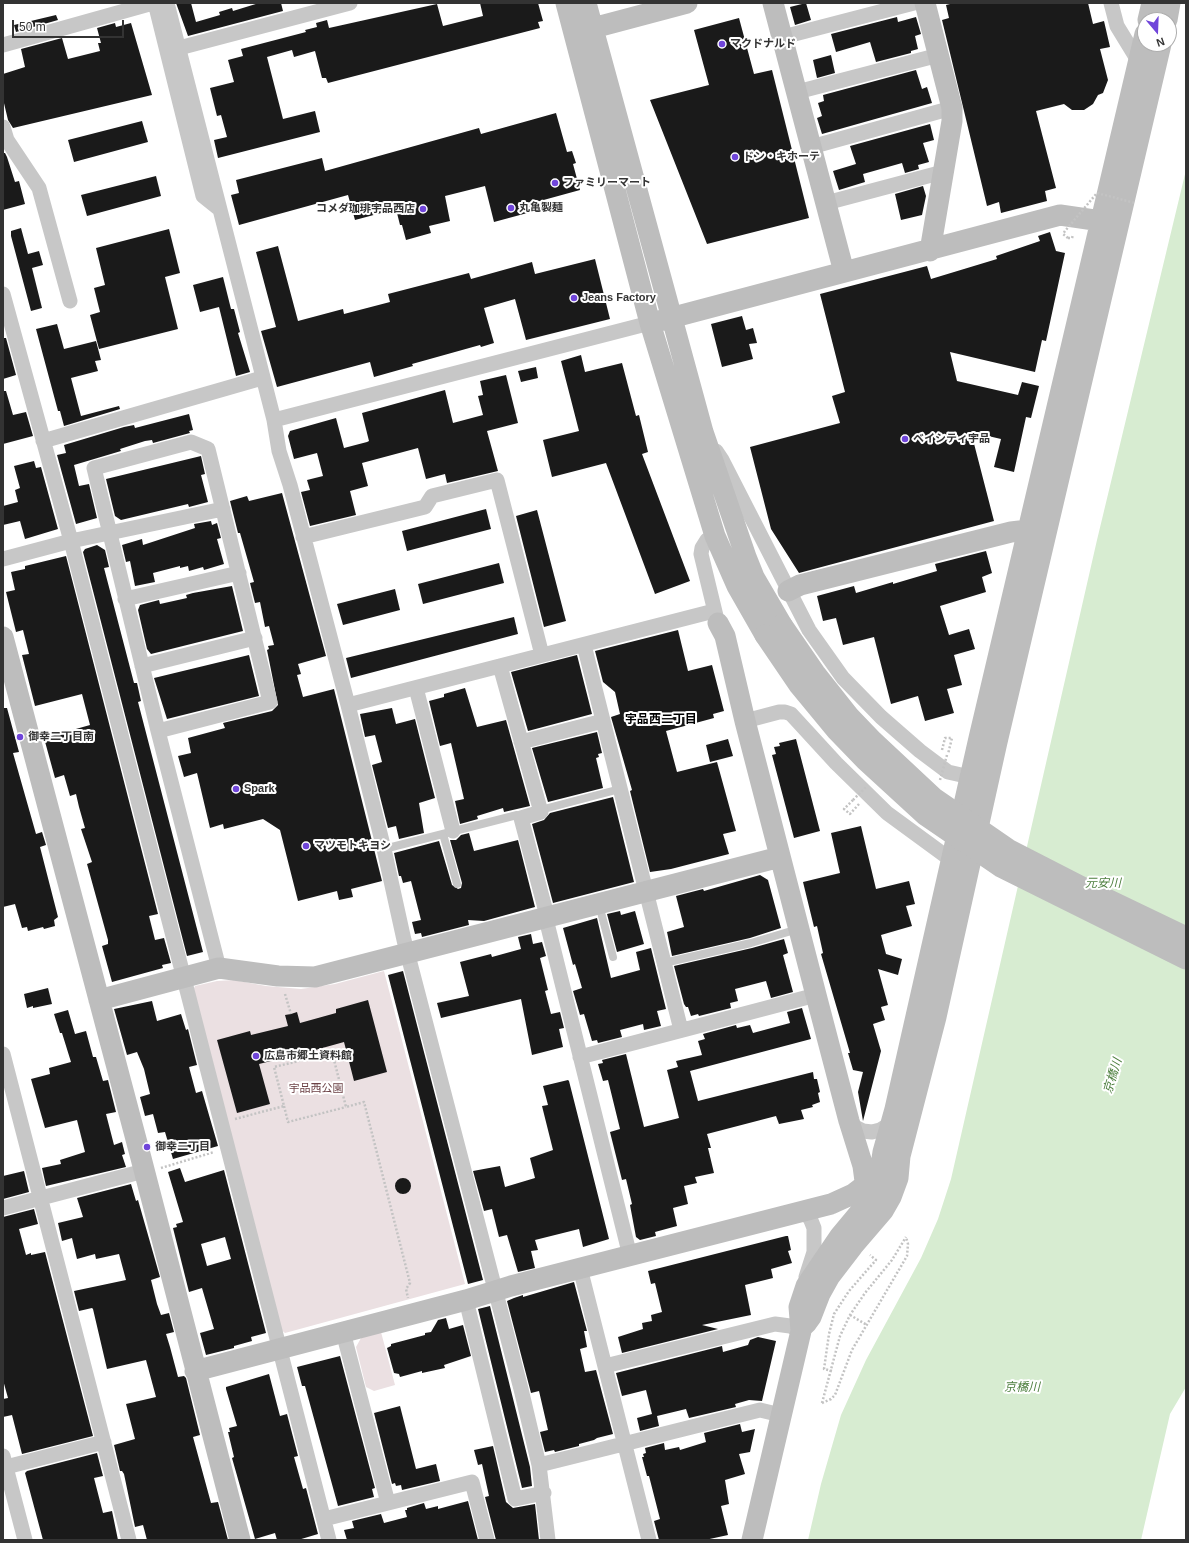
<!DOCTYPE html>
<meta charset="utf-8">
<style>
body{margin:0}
#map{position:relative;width:1189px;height:1543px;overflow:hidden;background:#fff;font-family:Arial,sans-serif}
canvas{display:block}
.frame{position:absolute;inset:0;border:4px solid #333;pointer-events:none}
.north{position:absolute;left:1137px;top:12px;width:40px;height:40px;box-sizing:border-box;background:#fff;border:1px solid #adadad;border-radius:50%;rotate:161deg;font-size:11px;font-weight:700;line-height:16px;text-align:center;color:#333}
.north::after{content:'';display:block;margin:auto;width:14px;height:18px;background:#7045da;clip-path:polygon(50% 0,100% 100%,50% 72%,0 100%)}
.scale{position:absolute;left:12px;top:20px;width:112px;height:18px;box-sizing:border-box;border:2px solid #333;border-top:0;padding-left:5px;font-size:12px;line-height:14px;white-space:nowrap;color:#333;-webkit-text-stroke:3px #fff;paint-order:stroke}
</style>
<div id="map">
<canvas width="1189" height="1543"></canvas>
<div class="frame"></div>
<div class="north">N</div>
<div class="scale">50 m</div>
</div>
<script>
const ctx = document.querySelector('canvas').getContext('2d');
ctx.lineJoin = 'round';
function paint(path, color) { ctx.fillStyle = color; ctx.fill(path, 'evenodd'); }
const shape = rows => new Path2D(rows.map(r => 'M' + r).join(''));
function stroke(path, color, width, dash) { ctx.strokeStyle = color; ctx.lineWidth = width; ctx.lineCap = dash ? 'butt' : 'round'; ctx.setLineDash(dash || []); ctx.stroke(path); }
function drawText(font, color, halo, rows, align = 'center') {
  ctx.font = font + ' Arial,"Noto Sans JP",sans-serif'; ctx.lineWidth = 4; ctx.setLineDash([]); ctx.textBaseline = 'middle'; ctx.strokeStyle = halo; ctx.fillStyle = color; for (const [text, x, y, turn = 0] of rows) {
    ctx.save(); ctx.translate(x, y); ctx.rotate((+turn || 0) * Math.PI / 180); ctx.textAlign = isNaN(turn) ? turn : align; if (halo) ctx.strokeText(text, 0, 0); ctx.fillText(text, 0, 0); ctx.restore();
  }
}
const green = shape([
 [384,971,465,1284,285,1333,280,1329,192,993,195,986,217,981,234,980,266,986,301,989,335,984],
 [381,1332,395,1385,374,1391,366,1387,356,1347,361,1338]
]);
const water = shape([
 [1186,170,1186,1387,1170,1414,1141,1540,808,1540,821,1484,841,1415,866,1360,921,1258,938,1219,951,1179,1097,540]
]);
const building = shape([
 [176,3,191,3,196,22,220,15,219,12,232,8,233,11,259,3,281,3,283,11,188,36],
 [480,3,538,3,543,21,538,22,540,28,328,83,326,78,322,78,315,51,294,57,292,50,267,57,283,119,315,111,320,132,218,158,214,140,227,137,221,115,217,116,210,88,234,82,228,60,243,56,241,49,306,32,305,30,317,27,316,23,327,20,329,28,437,4,443,26,483,16],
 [806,3,811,20,795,25,790,7],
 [954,3,1088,3,1093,24,1104,21,1110,47,1100,49,1108,80,1103,93,1098,95,1093,104,1084,110,1072,110,1064,104,1036,111,1056,188,1045,191,1047,201,1001,213,999,202,987,206,942,20,949,18,946,5],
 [56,15,58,20,16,32,14,25],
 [897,17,898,22,916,17,921,34,915,36,918,49,911,51,911,53,876,62,870,42,836,52,831,34],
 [739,18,754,74,772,70,809,218,707,244,650,100,709,85,694,30],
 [115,23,116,27,131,23,152,95,13,128,8,120,3,99,3,74,25,67,21,49,62,38,68,59,100,51,98,43,101,43,97,28],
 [831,55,835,73,817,78,813,60],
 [916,70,922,89,927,87,932,103,822,134,817,118,822,116,818,103,824,101,823,95],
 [556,113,567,152,572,151,576,163,573,164,580,190,529,204,531,212,494,222,485,186,445,196,450,221,429,226,431,233,406,240,402,225,400,225,396,209,355,220,348,195,239,225,231,195,239,193,236,180,322,158,325,171,479,128,481,134],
 [142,121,148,142,74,162,68,140],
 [930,124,934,140,923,143,929,162,918,165,919,169,905,173,902,163,863,174,865,182,839,190,833,171,856,164,850,146],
 [3,153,5,153,7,157,15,182,19,181,25,204,3,210],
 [156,176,161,196,87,216,81,195],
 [923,186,926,196,922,215,901,220,895,194],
 [21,228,28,254,39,251,43,265,32,268,42,308,31,311,11,236,11,231],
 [169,229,180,273,165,277,178,329,99,349,90,315,100,312,94,288,105,285,96,248],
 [1050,232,1056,251,1065,253,1046,341,1042,340,1035,372,950,352,957,381,1018,395,1022,382,1039,386,1031,418,1026,417,1014,472,994,467,1001,439,971,432,994,521,799,573,771,529,750,447,840,423,832,396,845,392,820,294,927,266,931,279,997,259,996,256,1040,241,1038,236],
 [278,246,298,321,343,309,344,314,390,302,388,294,469,273,471,279,532,262,535,274,595,259,610,319,526,340,515,299,484,308,494,343,481,347,480,345,412,364,413,366,374,377,370,362,277,387,261,331,276,327,256,252],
 [223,277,231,309,234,309,240,332,238,333,250,372,236,376,219,307,200,312,193,285],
 [742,316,746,330,753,328,757,343,749,344,753,359,722,367,711,324],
 [57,324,64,349,96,341,101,360,95,361,98,371,71,378,81,416,119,406,120,409,64,426,60,411,58,411,36,329],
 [3,338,6,338,16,375,3,379],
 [581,355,585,372,622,363,636,416,639,415,648,452,642,454,690,581,655,594,606,463,552,477,543,440,579,431,561,361],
 [536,367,538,378,521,382,518,371],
 [506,375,518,423,487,431,498,471,447,483,445,474,426,479,418,448,362,463,368,486,350,491,356,515,310,526,301,492,310,490,307,480,323,476,317,453,294,459,288,436,290,431,336,418,344,448,367,442,369,441,362,413,445,390,453,423,483,415,478,396,483,395,480,381],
 [3,391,6,391,13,415,26,412,33,436,3,444],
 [189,414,193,430,189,431,190,433,153,443,152,440,145,441,120,449,121,451,74,465,79,486,89,484,97,518,76,524,57,455,66,453,64,445,124,427,134,425,135,428],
 [201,456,205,474,201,475,208,502,189,507,188,504,121,520,115,516,106,479],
 [34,461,36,468,41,467,58,529,25,539,20,521,3,525,3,506,18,502,15,490,20,488,14,466],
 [282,493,326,656,298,664,301,674,297,675,303,697,334,689,382,881,351,889,353,897,339,900,337,891,298,901,280,830,263,819,224,829,223,824,210,828,197,773,184,777,178,756,191,753,188,738,225,728,223,723,272,711,278,705,267,650,269,649,268,646,274,645,269,626,265,627,260,602,255,603,250,583,254,582,240,533,238,533,230,501,247,496,249,501],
 [486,509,491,529,407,551,402,531],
 [537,510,566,621,544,627,516,516],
 [211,521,212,525,217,523,221,538,217,539,224,564,204,570,203,567,189,571,188,566,180,568,180,566,153,573,155,582,135,586,130,561,126,562,122,545,142,539,143,545,195,528,194,524],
 [97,545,105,550,109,567,104,568,134,683,137,683,141,701,138,702,203,952,187,956,83,552,85,549],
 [986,551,992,573,982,577,986,592,940,606,949,635,969,629,975,649,954,655,962,685,947,689,954,713,925,721,918,696,891,704,874,637,843,645,836,618,823,621,817,596,854,586,856,593,893,582,893,584,937,571,935,564],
 [66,556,158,914,149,916,155,940,164,938,171,963,162,965,163,968,112,982,102,946,108,944,108,940,87,864,92,862,81,829,85,828,79,807,76,794,70,796,64,775,55,778,44,738,90,725,82,694,35,706,22,655,29,654,23,630,16,632,6,592,15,590,11,572,25,569,25,566],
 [499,563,504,583,423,604,418,584],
 [232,586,243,631,151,654,147,649,138,610,140,605,159,600,160,604,187,598,186,595,193,593],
 [395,589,400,610,343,625,337,604],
 [514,617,518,634,351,678,346,658],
 [678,630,688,671,712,665,724,711,713,714,714,718,666,731,677,772,717,762,736,831,723,834,729,854,671,869,650,872,630,791,632,790,611,717,620,714,615,692,603,682,595,651],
 [249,655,259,696,167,719,154,678],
 [577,655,592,714,528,731,511,672],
 [465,688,477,727,506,720,530,806,504,812,503,808,477,816,478,819,460,824,455,801,464,799,451,743,440,746,429,701,444,697,444,694],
 [3,708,7,708,19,752,13,753,36,834,42,832,46,845,40,847,58,917,54,920,55,926,44,929,43,927,28,931,27,927,22,928,15,904,3,907],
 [392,708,396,724,415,719,435,798,419,803,424,833,399,839,396,826,388,828,372,765,382,762,375,735,365,737,360,714],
 [597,732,602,753,598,754,599,757,596,758,603,788,548,802,532,748],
 [728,739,733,756,710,762,706,745],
 [796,739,820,831,794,838,772,755,776,754,774,747,780,746,779,743],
 [613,797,634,882,553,903,532,824,544,820,550,813],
 [861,826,876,889,909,881,915,904,906,906,912,926,881,935,886,954,902,959,898,975,878,969,888,1005,881,1007,885,1020,873,1024,881,1051,863,1121,858,1092,863,1072,853,1070,848,1053,850,1053,821,954,823,953,817,926,814,927,803,882,840,873,831,833],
 [469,833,474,851,518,840,535,907,484,921,468,920,469,925,422,937,421,933,415,934,412,922,421,920,411,881,403,883,401,876,399,876,394,853,439,841,452,885,458,889,461,888,462,883,450,840,456,840,461,835],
 [760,875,768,880,781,928,750,938,672,956,667,932,684,927,676,896,703,889,704,891],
 [620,911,621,915,635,911,644,944,617,952,607,914],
 [597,918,611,978,640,970,636,952,651,948,666,1009,657,1011,661,1026,644,1030,643,1024,620,1030,622,1037,598,1043,597,1040,592,1041,584,1014,580,1015,573,991,582,988,575,964,573,965,563,928],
 [531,934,533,944,542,942,546,956,540,958,548,990,545,991,551,1014,560,1012,564,1028,559,1029,563,1047,532,1055,521,999,441,1018,437,1003,469,996,460,962,491,954,492,957,521,949,518,937],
 [784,939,788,953,783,955,793,992,771,998,766,981,735,989,738,1001,730,1003,731,1008,699,1016,698,1014,691,1016,688,1007,686,1007,684,1004,674,966,752,948],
 [403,971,483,1280,468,1284,388,975],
 [48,988,52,1004,33,1008,33,1006,27,1008,24,994],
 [368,1000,387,1072,354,1081,344,1042,308,1052,309,1056,303,1057,296,1059,295,1055,259,1064,270,1104,237,1113,217,1040,250,1031,251,1035,288,1026,285,1015,291,1014,297,1012,300,1023,336,1013,336,1009],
 [152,1001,157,1021,181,1014,186,1030,188,1029,197,1065,189,1067,196,1093,202,1091,218,1146,173,1159,165,1132,158,1133,153,1114,145,1116,140,1097,150,1094,144,1069,137,1052,127,1055,114,1009],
 [802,1008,811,1039,690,1071,698,1101,813,1072,814,1079,817,1079,820,1092,818,1093,820,1102,812,1105,813,1107,801,1110,804,1119,779,1124,776,1116,707,1134,711,1148,708,1148,714,1173,695,1177,697,1183,684,1186,688,1204,673,1208,677,1226,655,1232,656,1236,640,1240,636,1237,630,1205,632,1204,626,1179,622,1180,610,1132,620,1129,608,1080,603,1081,598,1064,603,1063,602,1060,626,1054,644,1127,679,1118,667,1070,678,1067,676,1061,702,1055,698,1041,705,1039,703,1034,736,1025,737,1028,750,1025,753,1033,790,1023,787,1012],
 [68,1010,75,1034,86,1031,93,1057,96,1057,103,1081,108,1080,116,1112,106,1114,114,1145,122,1142,125,1154,122,1155,126,1167,46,1186,42,1168,61,1164,60,1160,85,1152,77,1120,45,1128,31,1079,50,1074,49,1068,71,1062,62,1033,60,1033,54,1014],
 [568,1080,569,1081,609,1239,583,1247,579,1229,535,1240,538,1250,531,1251,535,1268,518,1272,507,1235,499,1237,492,1209,484,1211,473,1171,500,1166,505,1187,535,1178,530,1158,553,1150,542,1106,548,1105,543,1086],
 [180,1168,185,1182,224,1170,266,1333,251,1337,252,1341,234,1346,234,1348,206,1355,200,1333,214,1329,202,1288,189,1292,173,1228,177,1227,176,1224,183,1222,168,1172],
 [225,1237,231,1259,207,1266,201,1244],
 [24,1171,29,1192,3,1199,3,1176],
 '395 1186a8 8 0 1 1 16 0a8 8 0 1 1-16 0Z',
 [131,1184,136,1201,138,1200,160,1277,151,1280,157,1304,161,1315,169,1313,174,1332,166,1334,170,1347,178,1377,184,1376,186,1378,200,1435,193,1437,211,1503,218,1502,228,1540,147,1540,143,1525,135,1527,124,1474,122,1471,120,1471,114,1445,135,1439,126,1404,156,1397,146,1360,107,1369,93,1309,92,1308,79,1311,74,1291,126,1280,119,1254,96,1259,95,1254,77,1259,72,1238,62,1241,58,1223,83,1217,77,1198],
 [34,1209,38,1224,19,1229,26,1255,31,1253,31,1255,45,1252,93,1436,22,1454,12,1415,3,1417,3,1399,8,1398,3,1380,3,1217],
 [786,1236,788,1236,791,1250,788,1251,792,1263,771,1269,773,1278,745,1285,751,1315,702,1325,718,1329,622,1353,618,1337,643,1329,642,1323,652,1321,651,1315,662,1312,655,1283,651,1284,648,1271],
 [574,1282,587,1331,584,1331,587,1347,580,1349,585,1372,596,1370,613,1434,597,1438,594,1440,579,1444,579,1446,555,1452,554,1450,545,1452,540,1432,548,1430,539,1391,531,1393,507,1301,514,1298,523,1295,523,1297],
 [490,1306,530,1467,532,1486,522,1488,478,1309],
 [446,1318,449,1329,463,1325,471,1356,444,1365,445,1368,422,1373,422,1371,400,1377,399,1374,394,1373,387,1348,391,1346,391,1344,425,1335,425,1333,431,1332,438,1320],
 [758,1337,776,1341,762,1401,749,1400,735,1404,736,1407,689,1418,686,1409,657,1416,659,1426,640,1431,637,1418,652,1414,646,1390,622,1396,616,1373,722,1346,723,1352,748,1345,750,1340],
 [340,1356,375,1488,372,1489,374,1497,338,1506,305,1386,302,1386,297,1367],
 [269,1374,280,1416,287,1414,298,1456,294,1457,303,1489,306,1488,318,1534,298,1540,277,1540,275,1533,255,1539,232,1458,234,1457,228,1432,230,1432,229,1428,237,1426,226,1389,226,1387],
 [400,1406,416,1469,436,1464,440,1481,402,1490,401,1485,396,1486,395,1483,392,1484,374,1413],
 [740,1424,742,1432,755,1429,750,1452,739,1454,745,1474,725,1480,729,1504,721,1506,728,1535,705,1540,659,1540,654,1521,660,1519,649,1476,647,1476,642,1457,644,1457,643,1454,646,1453,645,1448,664,1443,665,1450,679,1447,680,1450,706,1442,704,1433],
 [493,1446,506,1502,513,1508,535,1504,539,1540,496,1540,485,1497,489,1496,482,1464,478,1465,474,1450],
 [97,1453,103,1476,94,1478,103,1513,112,1511,118,1540,43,1540,25,1473,27,1471],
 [468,1501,478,1540,347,1540,344,1530,354,1528,352,1521,381,1514,384,1523,407,1517,405,1510,407,1510,407,1508,424,1503,426,1509,438,1506,438,1509]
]);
const path = shape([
 [1068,238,1072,238,1073,235],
 [942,750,945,738,952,738,948,754],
 [853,800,844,809,850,814,859,804],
 [285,994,291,1014],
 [303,1060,332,1052,346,1107,364,1102,410,1283,406,1289,408,1298],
 [284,1106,288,1122,346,1107],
 [235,1119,284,1106,274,1067,303,1060,303,1057],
 [161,1168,214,1152],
 [850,1315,867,1325],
 [832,1371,824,1369,829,1334,834,1314,849,1291,876,1260,870,1255],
 [822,1403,831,1399,835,1395,852,1350,907,1256,908,1244,906,1237],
 [822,1403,840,1336,850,1315,865,1293,892,1260,906,1237]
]);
const lane = shape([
 [541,812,544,809,620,789],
 [443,834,457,884],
 [384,849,517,815,521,818],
 [599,905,613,957],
 [664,963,751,943,798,929]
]);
const street = shape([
 [155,3,203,196,218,208],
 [167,3,274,420,279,451,290,485,348,705,384,849,404,940,521,1389,539,1465,548,1540],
 [1111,3,1117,26,1139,62,1143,63],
 [783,37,914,3],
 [3,45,153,3],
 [179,48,350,3],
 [797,92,939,55],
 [3,127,7,140,39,188,70,301],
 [811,147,952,108],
 [826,203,943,172],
 [3,294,71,541,329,1540],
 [274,420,650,323],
 [43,441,262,378],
 [716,451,722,460,809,630,843,678,881,717,920,751,948,772,979,779],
 [715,536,707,540,702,548,701,554,717,620],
 [303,537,425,507,432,496,497,480,542,655],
 [3,559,71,541,223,509],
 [125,599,239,573],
 [584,645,681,1030],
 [142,666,255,638],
 [500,666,541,812,521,818,545,908,548,927,630,1256],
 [416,688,453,831],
 [348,705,714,611],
 [745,721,779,712,785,712,791,714,836,763,887,813,958,865],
 [158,731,270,702,208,449,191,442,94,468,158,731,219,968],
 [521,742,603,721],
 [3,1054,129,1540],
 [580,1057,816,995],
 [849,1121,855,1127,863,1131,872,1132,880,1130,888,1125,893,1118],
 [3,1208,144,1171],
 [802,1212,810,1218,814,1228,814,1252,806,1277],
 [580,1268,649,1540],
 [466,1300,515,1499,544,1493],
 [343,1332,388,1503],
 [605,1366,775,1324,790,1326,801,1331],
 [3,1456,25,1540],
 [539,1465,760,1410,781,1415],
 [6,1467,104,1442],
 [324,1519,472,1482,487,1540]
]);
const secondary = shape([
 [566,3,650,323,715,536,737,586,765,635],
 [586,3,703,432,746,557,754,577,782,625],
 [773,3,844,272],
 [925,3,952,108,952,121,930,251],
 [1148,20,1152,3],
 [1167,20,1170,3],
 [593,28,687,3],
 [659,321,1060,215,1115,223],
 [788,591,800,585,1011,532,1028,530,1041,533],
 [718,623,725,636,745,721,816,995,849,1121,863,1166,867,1196],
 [3,637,141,1158,240,1540],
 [99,1000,219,968,278,976,315,977,780,857],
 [806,1324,811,1317,820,1294,830,1276,853,1246,883,1211,891,1197,898,1178,900,1156,936,1017,997,742,1161,44],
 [195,1371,466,1300,511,1286,831,1204,853,1194,878,1175],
 [752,1540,801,1331,799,1307,806,1286,840,1236,865,1206,880,1172,883,1152,895,1109,979,738,1145,34]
]);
const pathBridge = shape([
 [1068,238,1063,234,1065,231,1097,193,1135,203],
 [940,780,947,755],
 [853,800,867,786]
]);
const secondaryBridge = shape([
 [782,625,815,673,849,716,873,741,934,798,1008,849,1086,889,1186,937],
 [765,635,799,685,837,731,865,760,925,815,1001,867,1186,959]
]);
const markers = [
 [722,44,4,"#7045da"],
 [735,157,4,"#7045da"],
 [555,183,4,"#7045da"],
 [511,208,4,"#7045da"],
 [423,209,4,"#7045da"],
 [574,298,4,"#7045da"],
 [905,439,4,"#7045da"],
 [20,737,4,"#7045da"],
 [236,789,4,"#7045da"],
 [306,846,4,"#7045da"],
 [256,1056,4,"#7045da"],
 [147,1147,4,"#7045da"]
];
const poiNames = [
 ["マクドナルド",730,44],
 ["ドン・キホーテ",743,157],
 ["ファミリーマート",563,183],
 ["丸亀製麺",519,208],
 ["コメダ珈琲宇品西店",415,209,"right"],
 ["Jeans Factory",582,298],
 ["ベイシティ宇品",913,439],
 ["御幸二丁目南",28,737],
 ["Spark",244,789],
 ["マツモトキヨシ",314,846],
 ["広島市郷土資料館",264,1056],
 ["御幸二丁目",155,1147]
];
const parkNames = [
 ["宇品西公園",316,1089]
];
const neighbourhoodNames = [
 ["宇品西二丁目",661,720]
];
const waterNames = [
 ["元安川",1103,884],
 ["京橋川",1113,1076,-73],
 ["京橋川",1022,1388]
];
paint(green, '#ebe0e2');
paint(water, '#d7ecd1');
paint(building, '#1a1a1a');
stroke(path, '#c3c3c3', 2.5, [2, 2]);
stroke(lane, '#c7c7c7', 8);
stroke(street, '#c7c7c7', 15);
stroke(secondary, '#bdbdbd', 21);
stroke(pathBridge, '#c3c3c3', 2.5, [2, 2]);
stroke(secondaryBridge, '#bdbdbd', 21);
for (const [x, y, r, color] of markers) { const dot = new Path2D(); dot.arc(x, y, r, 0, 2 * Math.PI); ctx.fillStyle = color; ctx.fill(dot); stroke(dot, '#fff', 1.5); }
drawText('bold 11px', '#333', '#fff', poiNames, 'left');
drawText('11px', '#6c4246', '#fff', parkNames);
drawText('bold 12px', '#000', '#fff', neighbourhoodNames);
drawText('italic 12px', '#4c7e3d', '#fff', waterNames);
</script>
